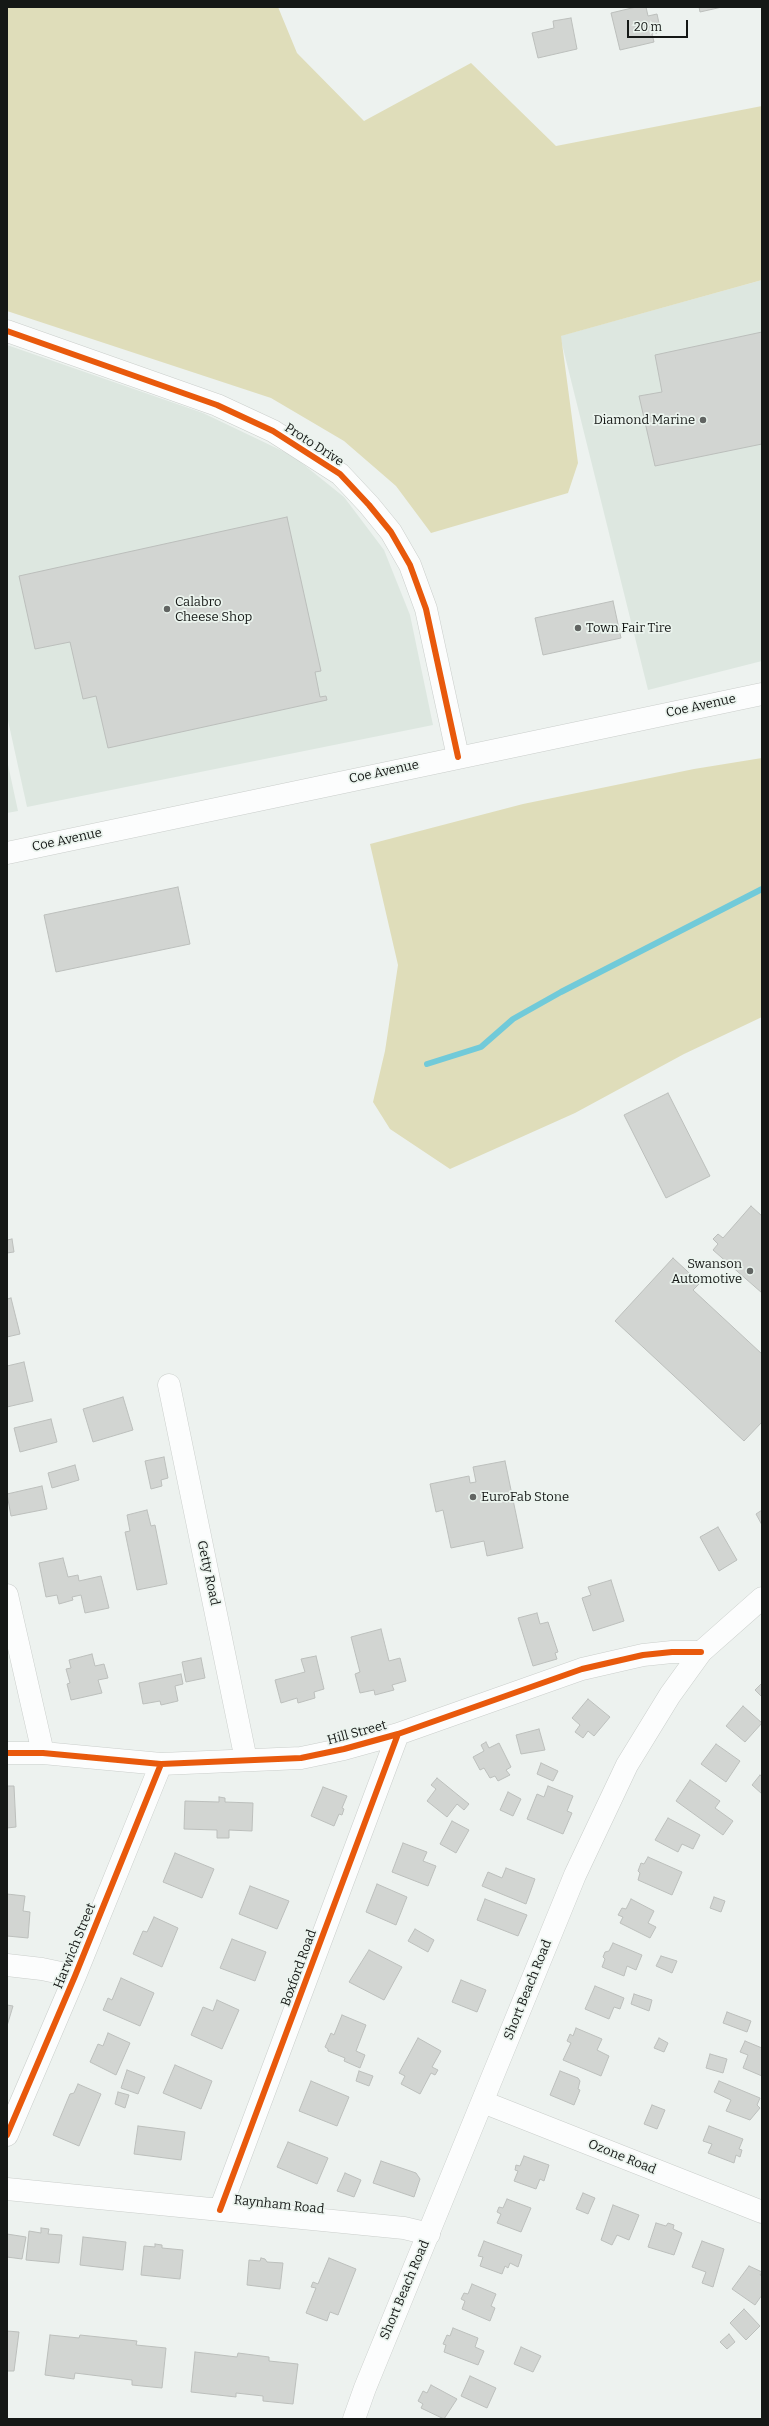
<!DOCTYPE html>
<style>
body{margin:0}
#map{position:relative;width:769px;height:2426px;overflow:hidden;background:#edf2ef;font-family:Bitter,serif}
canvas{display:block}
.frame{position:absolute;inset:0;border:8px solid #151816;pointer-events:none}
.scale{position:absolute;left:627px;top:20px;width:61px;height:18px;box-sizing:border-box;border:2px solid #151816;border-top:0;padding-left:5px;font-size:12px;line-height:14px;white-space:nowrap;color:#151816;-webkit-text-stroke:3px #ebf4ee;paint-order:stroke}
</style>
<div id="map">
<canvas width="769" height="2426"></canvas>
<div class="frame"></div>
<div class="scale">20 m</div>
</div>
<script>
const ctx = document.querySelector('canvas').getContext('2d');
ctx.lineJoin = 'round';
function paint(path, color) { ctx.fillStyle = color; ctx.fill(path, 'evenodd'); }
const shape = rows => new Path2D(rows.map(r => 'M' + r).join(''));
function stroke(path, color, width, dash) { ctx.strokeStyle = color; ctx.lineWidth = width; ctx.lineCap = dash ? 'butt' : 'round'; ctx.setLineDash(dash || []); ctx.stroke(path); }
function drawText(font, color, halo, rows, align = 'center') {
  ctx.font = font + ' Bitter,serif'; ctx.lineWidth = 3.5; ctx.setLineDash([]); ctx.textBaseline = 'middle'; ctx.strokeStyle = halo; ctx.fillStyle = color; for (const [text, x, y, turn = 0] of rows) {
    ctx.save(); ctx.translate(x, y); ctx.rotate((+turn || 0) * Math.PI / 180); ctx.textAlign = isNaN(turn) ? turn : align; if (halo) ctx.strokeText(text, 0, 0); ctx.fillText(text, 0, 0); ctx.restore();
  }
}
const built = shape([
 [762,280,762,661,648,690,560,336],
 [7,345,203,413,293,456,344,497,384,550,410,615,433,725,27,807,7,716],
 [7,760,18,811,7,813]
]);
const green = shape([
 [7,7,278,7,297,53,364,121,471,63,556,146,762,106,762,280,561,336,578,463,568,493,431,533,396,486,344,441,271,398,7,311],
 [762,758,762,1017,684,1054,575,1113,450,1169,390,1129,373,1102,385,1051,398,965,370,844,523,804,694,769]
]);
const stream = shape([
 [427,1064,481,1047,513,1019,561,992,762,889]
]);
const building = shape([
 [636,7,646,7,648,16,657,14,661,32,652,34,654,42,620,50,611,13,636,7],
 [699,7,722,7,700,12,699,7],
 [571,18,577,49,538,58,532,33,554,28,553,21,571,18],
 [762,332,762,444,655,466,639,396,662,392,655,355,762,332],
 [287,517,321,671,315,672,320,697,326,696,327,700,108,748,96,696,83,699,70,642,35,649,19,576,287,517],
 [613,601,621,638,543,655,535,618,613,601],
 [178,887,190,944,56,972,44,915,178,887],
 [668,1093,710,1176,666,1198,624,1115,668,1093],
 [751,1206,762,1216,762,1293,713,1250,718,1244,713,1239,718,1234,723,1238,751,1206],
 [12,1239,14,1252,7,1253,7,1240,12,1239],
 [673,1258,700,1283,693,1290,762,1354,762,1422,744,1441,615,1321,673,1258],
 [11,1298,20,1334,7,1337,7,1299,11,1298],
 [24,1362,33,1401,7,1407,7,1366,24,1362],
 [123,1397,133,1430,93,1442,83,1409,123,1397],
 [51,1419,57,1442,20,1452,14,1428,51,1419],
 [164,1457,168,1478,161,1480,162,1486,151,1489,145,1461,164,1457],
 [505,1461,523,1548,487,1556,484,1541,451,1548,443,1510,436,1512,430,1484,469,1476,470,1483,476,1482,473,1467,505,1461],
 [75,1465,79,1480,52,1488,48,1473,75,1465],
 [42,1486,47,1509,11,1516,7,1494,42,1486],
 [147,1510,151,1526,155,1525,167,1584,137,1590,125,1532,130,1531,127,1515,147,1510],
 [762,1510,762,1525,756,1514,762,1510],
 [718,1527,737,1560,719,1571,700,1537,718,1527],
 [63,1558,68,1577,78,1575,79,1581,101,1576,109,1608,85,1613,81,1595,72,1597,73,1600,59,1604,57,1595,46,1597,39,1563,63,1558],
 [611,1580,624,1621,593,1631,582,1598,591,1595,588,1587,611,1580],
 [537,1613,540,1624,548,1622,558,1652,555,1653,557,1659,533,1666,518,1618,537,1613],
 [381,1629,389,1661,400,1658,406,1681,392,1685,394,1690,375,1695,374,1690,360,1693,355,1674,360,1672,351,1637,381,1629],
 [92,1654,95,1666,104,1664,108,1678,98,1680,102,1693,71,1700,67,1684,70,1683,66,1669,71,1668,69,1660,92,1654],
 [316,1656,324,1689,314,1692,315,1698,298,1703,297,1698,281,1703,275,1680,305,1672,301,1659,316,1656],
 [201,1658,205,1678,186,1682,182,1662,201,1658],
 [181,1674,183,1684,175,1686,178,1701,161,1705,160,1701,143,1704,139,1683,181,1674],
 [762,1683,762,1697,755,1690,762,1683],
 [588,1699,610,1717,594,1736,588,1731,583,1738,575,1732,580,1725,572,1718,588,1699],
 [743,1706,762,1723,745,1742,726,1726,743,1706],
 [539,1729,545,1750,521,1754,516,1735,539,1729],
 [486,1742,489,1748,499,1743,511,1767,506,1770,510,1775,498,1781,495,1776,490,1778,484,1768,480,1770,473,1757,484,1751,481,1745,486,1742],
 [716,1744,740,1761,726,1782,701,1764,716,1744],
 [541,1763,558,1771,553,1781,537,1774,541,1763],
 [760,1775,762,1777,762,1794,752,1785,760,1775],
 [437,1778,469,1804,464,1810,457,1804,447,1817,427,1801,436,1789,431,1785,437,1778],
 [690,1780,720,1801,715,1808,733,1821,723,1835,676,1801,690,1780],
 [7,1786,14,1786,16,1827,7,1828,7,1786],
 [548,1786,573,1796,567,1811,572,1813,563,1834,527,1819,537,1794,544,1797,548,1786],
 [323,1787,347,1796,342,1808,344,1809,342,1815,339,1814,334,1826,311,1816,323,1787],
 [508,1792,521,1799,513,1816,500,1810,508,1792],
 [219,1797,225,1798,225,1802,253,1803,252,1831,229,1830,229,1838,217,1838,217,1830,184,1829,185,1801,219,1802,219,1797],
 [668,1818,700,1835,693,1849,682,1844,678,1852,655,1840,668,1818],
 [452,1821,469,1830,456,1853,440,1844,452,1821],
 [403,1843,427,1852,423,1861,436,1866,428,1886,392,1872,403,1843],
 [175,1853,214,1869,202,1898,163,1882,175,1853],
 [648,1857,682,1872,672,1895,638,1880,640,1873,638,1871,641,1863,644,1864,648,1857],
 [506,1868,535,1879,526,1904,482,1886,488,1872,502,1878,506,1868],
 [377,1884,407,1897,396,1925,366,1912,377,1884],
 [250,1886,289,1901,277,1929,239,1914,250,1886],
 [7,1894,25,1896,23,1911,30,1912,28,1938,7,1936,7,1894],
 [714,1897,725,1901,721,1912,710,1908,714,1897],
 [485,1899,527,1915,518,1936,477,1920,485,1899],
 [631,1899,654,1911,648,1923,656,1927,650,1938,620,1923,623,1917,618,1915,622,1908,626,1909,631,1899],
 [154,1917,178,1928,162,1967,133,1954,143,1931,147,1932,154,1917],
 [415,1929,434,1940,428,1952,408,1941,415,1929],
 [232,1939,266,1952,255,1981,220,1968,232,1939],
 [613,1943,642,1955,636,1970,627,1966,624,1976,602,1967,605,1959,603,1957,605,1952,609,1951,613,1943],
 [369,1950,402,1967,384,2000,349,1982,369,1950],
 [661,1956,677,1961,672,1973,656,1966,661,1956],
 [121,1978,154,1993,140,2026,103,2010,108,1998,112,2000,121,1978],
 [461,1980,486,1990,477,2012,452,2002,461,1980],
 [595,1986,624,1998,620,2009,614,2007,609,2019,585,2009,595,1986],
 [634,1994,652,2000,649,2011,631,2004,634,1994],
 [217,2000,239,2010,222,2049,191,2035,203,2007,213,2011,217,2000],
 [7,2005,13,2006,7,2026,7,2005],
 [727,2012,751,2021,747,2032,723,2023,727,2012],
 [342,2015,366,2025,356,2051,365,2055,360,2068,344,2061,345,2058,328,2051,328,2049,325,2047,331,2033,334,2035,342,2015],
 [576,2028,602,2039,597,2050,609,2056,601,2076,563,2060,571,2043,567,2041,570,2034,573,2036,576,2028],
 [108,2033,130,2043,116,2075,90,2062,98,2044,103,2046,108,2033],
 [418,2038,441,2051,432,2067,438,2070,435,2075,431,2073,420,2094,401,2084,405,2076,399,2073,418,2038],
 [659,2038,668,2043,664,2052,654,2048,659,2038],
 [745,2041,762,2048,762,2076,743,2068,748,2055,740,2052,745,2041],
 [710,2054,727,2059,723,2073,706,2068,710,2054],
 [175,2065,212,2081,201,2109,163,2093,175,2065],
 [127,2070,145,2077,138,2094,121,2088,127,2070],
 [359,2071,373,2076,369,2086,356,2081,359,2071],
 [560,2071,578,2078,580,2081,578,2089,580,2090,574,2105,550,2095,560,2071],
 [311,2081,349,2097,337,2126,299,2111,311,2081],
 [719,2081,760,2098,757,2105,760,2108,750,2120,726,2111,731,2100,714,2092,719,2081],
 [78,2084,101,2094,79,2146,53,2135,70,2094,74,2093,78,2084],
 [118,2092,129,2095,125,2108,115,2104,118,2092],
 [652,2105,665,2110,657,2129,644,2124,652,2105],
 [138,2126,185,2132,181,2160,134,2154,138,2126],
 [709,2126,743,2139,739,2149,742,2150,740,2157,736,2155,734,2163,708,2153,712,2144,703,2141,709,2126],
 [288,2142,328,2158,317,2184,277,2167,288,2142],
 [524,2156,549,2165,544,2181,540,2179,536,2189,514,2181,518,2171,515,2170,516,2165,520,2166,524,2156],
 [381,2161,416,2173,420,2179,414,2197,373,2183,381,2161],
 [345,2173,361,2180,354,2197,337,2191,345,2173],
 [583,2193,595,2198,588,2214,576,2209,583,2193],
 [507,2199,531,2208,521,2232,497,2223,501,2214,497,2212,499,2207,503,2208,507,2199],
 [613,2205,639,2215,629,2240,617,2235,612,2245,601,2240,613,2205],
 [656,2223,666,2226,668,2223,674,2225,673,2229,682,2233,674,2255,648,2247,656,2223],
 [41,2228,49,2229,48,2234,62,2235,59,2263,26,2260,29,2231,41,2233,41,2228],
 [7,2234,26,2237,22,2259,7,2257,7,2234],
 [83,2237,126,2242,123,2270,80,2265,83,2237],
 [484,2241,522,2255,518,2267,510,2263,508,2268,505,2266,502,2274,480,2266,483,2257,478,2256,484,2241],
 [702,2241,724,2249,713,2287,702,2283,706,2272,692,2267,702,2241],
 [155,2244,162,2245,162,2248,183,2250,180,2279,141,2275,144,2246,155,2247,155,2244],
 [261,2258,265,2259,267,2262,283,2263,280,2289,247,2285,249,2260,260,2261,261,2258],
 [329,2258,356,2269,338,2315,330,2312,327,2321,306,2313,316,2288,311,2287,313,2282,318,2284,329,2258],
 [749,2266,762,2272,760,2275,762,2276,762,2295,755,2305,732,2289,749,2266],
 [472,2284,496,2294,491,2306,495,2308,490,2321,462,2309,465,2301,461,2299,464,2293,468,2294,472,2284],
 [744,2309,760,2326,746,2340,730,2323,744,2309],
 [453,2328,478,2338,475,2347,484,2351,478,2365,444,2352,446,2345,443,2344,447,2335,450,2336,453,2328],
 [7,2331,19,2332,14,2371,7,2371,7,2331],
 [729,2334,735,2342,727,2349,720,2342,729,2334],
 [50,2335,79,2338,80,2335,137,2341,136,2345,166,2348,162,2388,132,2385,132,2380,75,2373,74,2379,45,2375,50,2335],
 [521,2347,541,2356,533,2372,514,2364,521,2347],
 [195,2352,237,2357,238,2353,269,2357,269,2361,298,2364,293,2404,263,2401,263,2396,236,2393,236,2397,191,2392,195,2352],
 [470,2376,496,2388,487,2408,461,2396,470,2376],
 [431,2385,457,2399,444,2419,421,2408,423,2404,418,2401,423,2391,427,2393,431,2385]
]);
const street = shape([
 [7,331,217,405,273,431,340,474,369,505,391,532,410,565,426,609,458,757],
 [169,1385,246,1760],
 [7,1595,43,1753],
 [7,1753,43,1753,161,1764,301,1758,344,1749,398,1734,582,1669,643,1655,672,1652,701,1652],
 [7,1965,42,1969,75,1976],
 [483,2102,762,2212],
 [7,2135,75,1976,161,1764],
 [7,2189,404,2228,429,2234],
 [220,2210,398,1734]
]);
const secondary = shape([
 [7,853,762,694],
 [354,2419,365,2388,575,1875,627,1765,670,1695,701,1652,762,1598]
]);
const cycleway = shape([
 [7,331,217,405,273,431,340,474,369,505,391,532,410,565,426,609,458,757],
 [7,1753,43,1753,161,1764,301,1758,344,1749,398,1734,582,1669,643,1655,672,1652,701,1652],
 [7,2135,75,1976,161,1764],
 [220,2210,398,1734]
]);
const markers = [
 [703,420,4,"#616462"],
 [167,609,4,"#616462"],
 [578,628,4,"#616462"],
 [750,1271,4,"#616462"],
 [473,1497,4,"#616462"]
];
const poiNames = [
 ["Diamond Marine",695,420,"right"],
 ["Calabro",175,602],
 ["Cheese Shop",175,617],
 ["Town Fair Tire",586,628],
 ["Swanson",742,1264,"right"],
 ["Automotive",742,1279,"right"],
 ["EuroFab Stone",481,1497]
];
const streetNames = [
 ["Proto Drive",314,445,33],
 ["Coe Avenue",701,706,-12],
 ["Coe Avenue",384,772,-12],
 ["Coe Avenue",67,840,-12],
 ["Getty Road",208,1573,78],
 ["Hill Street",357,1733,-15],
 ["Harwich Street",75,1946,-68],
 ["Boxford Road",299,1968,-70],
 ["Short Beach Road",528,1990,-68],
 ["Ozone Road",622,2157,22],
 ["Raynham Road",279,2205,6],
 ["Short Beach Road",405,2290,-67]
];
paint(built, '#dde7e0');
paint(green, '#dfddba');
stroke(stream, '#71cad9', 6);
paint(building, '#d2d5d2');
stroke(building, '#bcbfbc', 1);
stroke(street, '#cacecb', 23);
stroke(secondary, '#cacecb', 23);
stroke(street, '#fcfdfd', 22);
stroke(secondary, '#fcfdfd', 22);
stroke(cycleway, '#e8590c', 6);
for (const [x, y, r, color] of markers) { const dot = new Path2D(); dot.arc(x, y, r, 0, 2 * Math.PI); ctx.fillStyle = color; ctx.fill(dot); stroke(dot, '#ebf4ee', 1.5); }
drawText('13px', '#151816', '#ebf4ee', poiNames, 'left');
drawText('13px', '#151816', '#ebf4ee', streetNames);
</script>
